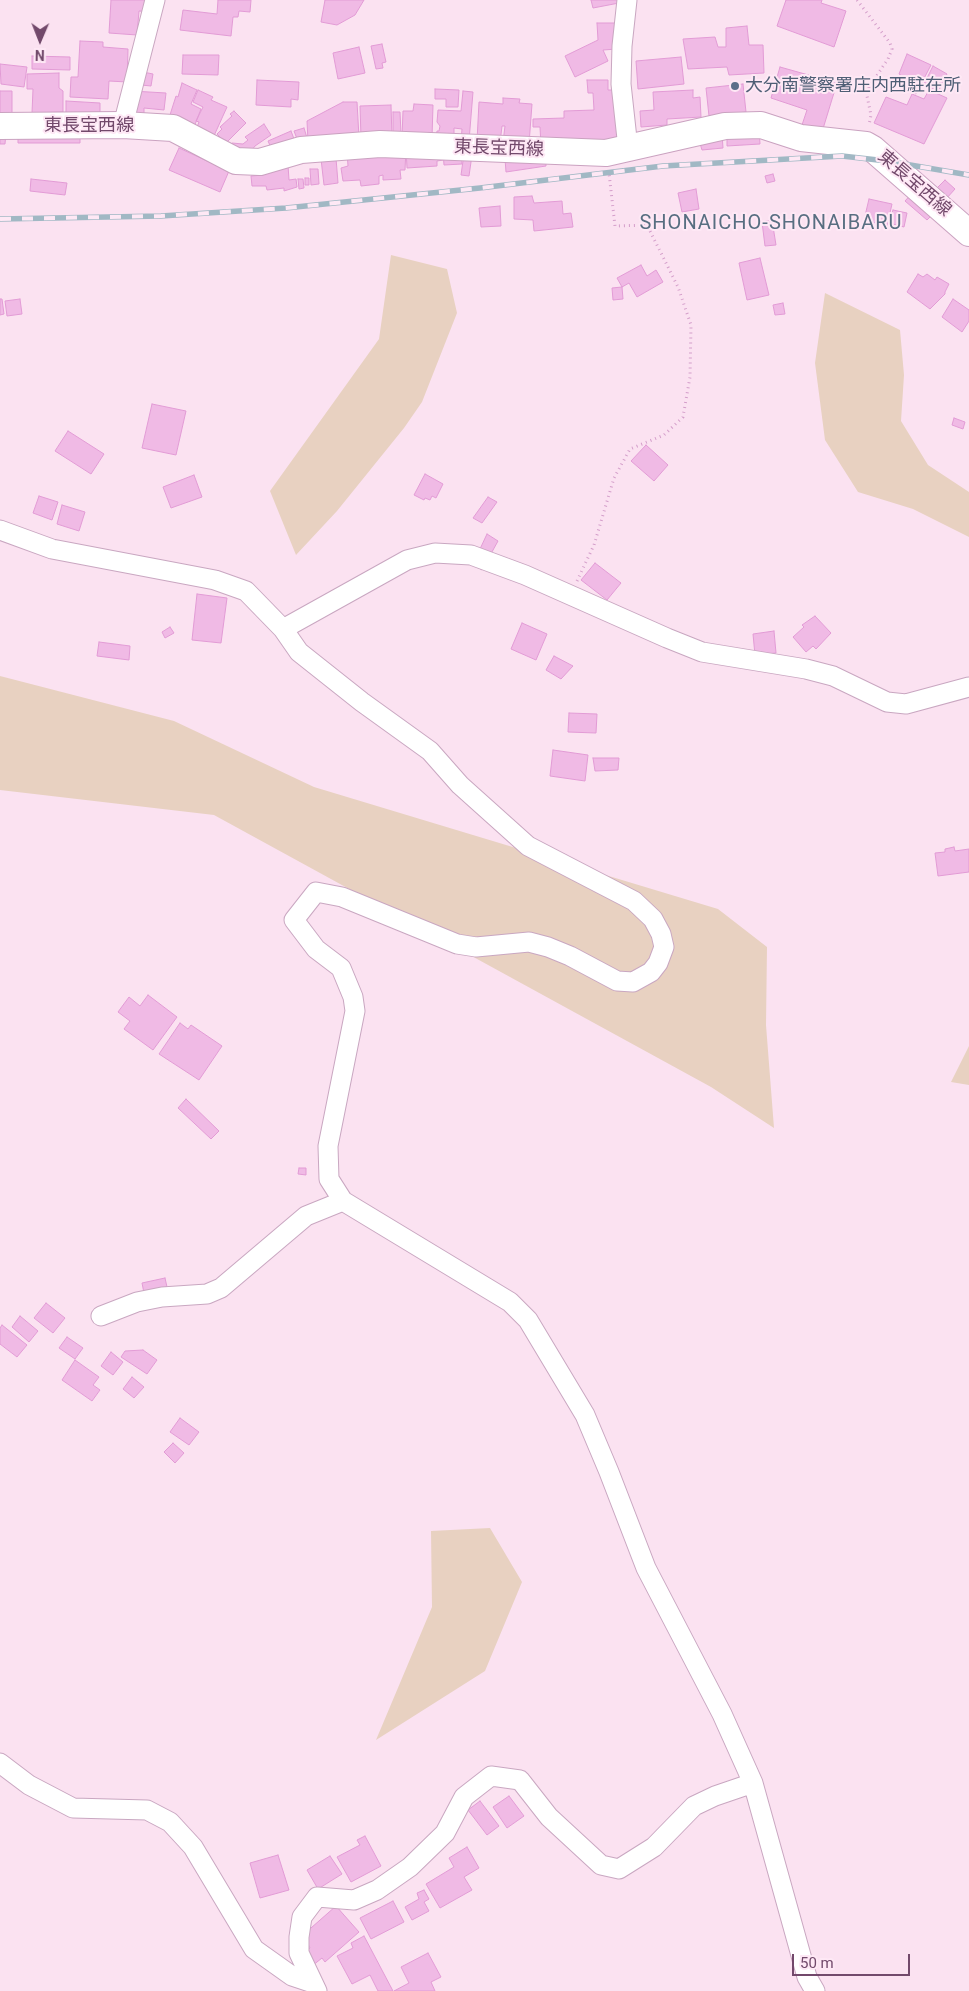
<!DOCTYPE html>
<meta charset="utf-8">
<style>
body{margin:0}
#map{position:relative;width:969px;height:1991px;overflow:hidden;background:#fbe2f1;font-family:Roboto,sans-serif}
canvas{display:block}
.north{position:absolute;left:15px;top:15px;width:50px;height:50px;-webkit-text-stroke:4px #fee8f5;paint-order:stroke;rotate:181deg;font-size:14px;font-weight:700;line-height:20px;text-align:center;color:#72496b}
.north::after{content:'';display:block;margin:auto;width:18px;height:22px;background:#72496b;clip-path:polygon(50% 0,100% 100%,50% 72%,0 100%)}
.scale{position:absolute;left:792px;top:1954px;width:118px;height:22px;box-sizing:border-box;border:2px solid #72496b;border-top:0;padding-left:6px;font-size:15px;line-height:18px;white-space:nowrap;color:#72496b;-webkit-text-stroke:4px #fee8f5;paint-order:stroke}
</style>
<div id="map">
<canvas width="969" height="1991"></canvas>
<div class="north">N</div>
<div class="scale">50 m</div>
</div>
<script>
const ctx = document.querySelector('canvas').getContext('2d');
ctx.lineJoin = 'round';
function paint(path, color) { ctx.fillStyle = color; ctx.fill(path, 'evenodd'); }
const shape = rows => new Path2D(rows.map(r => 'M' + r).join(''));
function stroke(path, color, width, dash) { ctx.strokeStyle = color; ctx.lineWidth = width; ctx.lineCap = dash ? 'butt' : 'round'; ctx.setLineDash(dash || []); ctx.stroke(path); }
function drawText(font, color, halo, rows, align = 'center') {
  ctx.font = font + ' Roboto,"Noto Sans JP",sans-serif'; ctx.lineWidth = 4; ctx.setLineDash([]); ctx.textBaseline = 'middle'; ctx.strokeStyle = halo; ctx.fillStyle = color; for (const [text, x, y, turn = 0] of rows) {
    ctx.save(); ctx.translate(x, y); ctx.rotate((+turn || 0) * Math.PI / 180); ctx.textAlign = isNaN(turn) ? turn : align; if (halo) ctx.strokeText(text, 0, 0); ctx.fillText(text, 0, 0); ctx.restore();
  }
}
const green = shape([
 [391,255,447,269,457,313,422,402,404,428,337,511,296,555,270,491,379,339],
 [825,293,900,330,904,375,901,421,928,465,969,492,969,537,913,509,858,492,825,440,815,363],
 [0,676,174,721,314,787,718,909,767,947,766,1025,774,1128,711,1087,214,815,0,790],
 [969,1046,969,1085,951,1082],
 [490,1528,522,1582,485,1671,376,1740,432,1607,431,1531]
]);
const building = shape([
 [111,0,152,0,151,12,139,11,137,35,109,33,111,0],
 [218,0,251,0,250,12,239,11,238,17,233,17,231,36,180,30,183,10,217,14,218,0],
 [325,0,364,0,355,15,337,25,321,22,325,0],
 [591,0,618,0,619,3,593,8,591,0],
 [786,0,822,0,821,3,846,11,834,47,777,26,786,0],
 [597,23,617,23,617,49,603,50,608,61,575,77,565,56,598,40,597,23],
 [747,26,749,45,763,45,764,73,729,75,727,67,688,69,683,39,715,37,718,47,726,47,726,28,747,26],
 [80,41,103,42,103,47,128,49,127,82,109,81,108,99,70,97,71,77,78,77,80,41],
 [382,44,386,62,382,63,383,68,376,69,371,46,382,44],
 [359,47,365,73,338,79,333,53,359,47],
 [907,54,931,65,916,94,900,87,904,77,899,74,907,54],
 [183,55,219,55,218,75,182,74,183,55],
 [32,56,70,57,70,70,32,69,32,56],
 [681,57,684,84,638,89,636,61,681,57],
 [0,64,27,67,24,87,1,84,0,64],
 [933,66,947,74,938,92,924,84,933,66],
 [780,67,837,83,822,132,801,128,807,110,771,98,780,67],
 [138,71,153,74,151,86,141,85,138,71],
 [59,73,59,88,63,91,63,112,32,113,33,89,27,89,27,74,59,73],
 [257,80,299,82,298,100,291,99,291,107,256,105,257,80],
 [587,80,608,80,608,90,618,90,619,143,541,146,540,127,533,127,533,119,564,118,564,111,594,110,593,93,588,93,587,80],
 [182,83,197,90,191,104,201,109,194,127,169,118,176,96,178,97,182,83],
 [743,84,746,112,709,116,706,88,743,84],
 [435,89,459,90,458,107,446,107,446,99,435,99,435,89],
 [198,90,213,97,211,100,227,107,213,138,197,127,199,122,196,121,203,107,193,102,198,90],
 [693,90,693,98,700,97,701,117,667,119,667,125,641,127,640,111,654,110,653,92,693,90],
 [929,90,947,98,924,144,874,123,886,97,907,105,912,94,924,99,929,90],
 [0,91,12,91,12,115,0,116,0,91],
 [132,91,166,93,164,110,144,108,144,115,130,114,132,91],
 [463,91,473,92,469,141,461,141,462,129,454,128,454,138,436,137,437,131,439,131,440,126,437,122,438,110,461,111,463,91],
 [503,98,520,99,519,103,532,104,529,144,503,142,505,126,502,126,500,143,477,141,479,102,503,104,503,98],
 [66,101,100,103,100,117,66,115,66,101],
 [343,102,357,102,359,137,308,141,307,121,343,102],
 [414,104,433,105,432,138,402,137,403,111,413,111,414,104],
 [391,105,392,137,361,138,360,106,391,105],
 [234,111,246,123,226,143,217,134,222,129,220,127,232,116,230,114,234,111],
 [393,112,400,112,401,134,393,134,393,112],
 [264,124,271,135,255,146,248,155,232,150,232,143,243,144,248,140,245,137,264,124],
 [304,128,308,141,299,144,294,131,304,128],
 [759,129,760,144,727,146,727,130,759,129],
 [80,131,80,143,18,143,18,132,80,131],
 [291,131,296,144,272,150,268,141,291,131],
 [0,132,6,132,5,144,0,144,0,132],
 [722,134,723,148,702,150,698,137,722,134],
 [442,147,443,160,437,161,437,166,407,168,406,149,442,147],
 [179,148,229,171,220,192,169,170,179,148],
 [406,149,405,170,400,170,401,179,383,180,383,175,379,176,379,184,361,186,360,180,343,181,341,168,348,166,347,152,406,149],
 [461,150,462,164,444,165,443,152,461,150],
 [464,154,472,155,469,176,461,175,464,154],
 [546,157,546,166,506,172,505,159,546,157],
 [336,158,338,183,324,185,321,159,336,158],
 [288,165,289,180,296,179,297,187,284,191,284,188,267,190,266,186,252,186,251,176,263,175,288,165],
 [310,169,318,169,319,184,311,185,310,169],
 [773,174,775,181,767,183,765,176,773,174],
 [305,178,309,178,309,185,305,185,305,178],
 [31,179,67,183,65,195,30,191,31,179],
 [298,179,303,179,304,188,299,189,298,179],
 [945,180,955,189,946,199,936,189,945,180],
 [696,189,699,209,682,212,678,193,696,189],
 [915,190,937,210,927,220,905,201,915,190],
 [532,196,534,203,562,201,563,214,571,213,573,227,534,231,533,220,514,219,514,197,532,196],
 [869,199,892,204,887,226,864,220,869,199],
 [500,206,501,226,481,227,479,208,500,206],
 [893,210,907,213,904,227,889,223,893,210],
 [772,220,776,245,765,246,762,222,772,220],
 [760,258,769,295,747,300,739,263,760,258],
 [641,265,647,276,656,270,663,282,637,297,629,283,622,287,617,278,641,265],
 [918,274,923,277,927,274,935,280,937,277,949,284,945,292,945,294,930,309,907,292,918,274],
 [622,287,623,299,613,300,612,288,622,287],
 [0,299,2,299,4,314,0,315,0,299],
 [20,299,22,314,7,316,5,301,20,299],
 [953,299,969,310,969,321,962,332,942,317,953,299],
 [783,303,785,314,775,315,773,305,783,303],
 [152,404,186,411,176,455,142,448,152,404],
 [954,418,965,422,963,429,952,425,954,418],
 [68,431,104,454,91,474,55,451,68,431],
 [646,445,668,465,654,481,631,461,646,445],
 [425,474,443,484,436,498,432,496,430,500,425,498,424,500,414,495,425,474],
 [194,475,202,497,171,508,163,487,194,475],
 [39,496,58,502,52,520,33,513,39,496],
 [488,497,497,502,482,523,473,518,488,497],
 [62,505,85,512,79,531,57,524,62,505],
 [487,534,498,541,482,570,473,564,487,534],
 [595,563,621,583,607,600,581,580,595,563],
 [197,594,227,598,221,643,192,640,197,594],
 [815,616,831,633,816,649,813,646,806,652,793,637,804,627,802,625,815,616],
 [522,623,547,634,536,660,511,649,522,623],
 [170,627,174,633,165,638,162,632,170,627],
 [774,631,776,653,755,655,753,634,774,631],
 [99,642,130,646,129,660,97,656,99,642],
 [554,656,573,666,561,679,546,670,554,656],
 [569,713,597,714,596,733,568,732,569,713],
 [553,750,588,755,585,781,550,776,553,750],
 [593,758,619,758,618,770,595,771,593,758],
 [954,847,955,851,969,849,969,872,938,876,935,853,945,852,945,849,954,847],
 [148,995,177,1017,153,1050,124,1029,130,1021,118,1012,129,997,140,1006,148,995],
 [180,1023,188,1029,191,1025,222,1046,199,1080,159,1054,180,1023],
 [186,1099,219,1131,211,1139,178,1108,186,1099],
 [299,1168,306,1168,306,1175,298,1174,299,1168],
 [165,1278,167,1287,144,1293,142,1283,165,1278],
 [46,1303,65,1318,53,1333,34,1318,46,1303],
 [20,1316,38,1331,29,1342,12,1327,20,1316],
 [2,1325,27,1345,17,1357,0,1344,0,1328,2,1325],
 [67,1337,83,1348,75,1359,59,1348,67,1337],
 [143,1350,157,1360,147,1374,121,1357,125,1351,143,1350],
 [111,1352,123,1362,113,1375,101,1366,111,1352],
 [75,1360,99,1377,93,1385,100,1390,92,1401,62,1380,75,1360],
 [132,1377,144,1387,134,1398,123,1389,132,1377],
 [180,1418,199,1432,189,1445,170,1432,180,1418],
 [173,1443,184,1453,175,1463,164,1452,173,1443],
 [509,1796,524,1816,507,1828,493,1807,509,1796],
 [480,1801,499,1826,487,1835,468,1810,480,1801],
 [365,1836,381,1866,351,1882,337,1857,360,1845,357,1840,365,1836],
 [467,1847,479,1868,464,1877,472,1890,440,1908,426,1884,454,1867,449,1858,467,1847],
 [278,1855,289,1890,260,1898,250,1863,278,1855],
 [330,1856,342,1874,318,1889,307,1870,330,1856],
 [424,1890,429,1899,424,1902,429,1911,412,1920,405,1907,419,1899,417,1893,424,1890],
 [393,1901,404,1922,371,1939,360,1918,393,1901],
 [336,1906,359,1932,325,1962,322,1958,312,1966,302,1955,310,1948,303,1935,336,1906],
 [364,1936,393,1991,378,1991,370,1975,352,1984,337,1956,353,1948,351,1943,364,1936],
 [428,1953,441,1977,431,1982,435,1991,394,1991,409,1983,401,1967,428,1953]
]);
const path = shape([
 [857,0,890,43,892,49,888,59,869,87,867,96,871,115,869,125],
 [577,581,594,545,614,478,630,449,664,435,683,417,690,377,691,325,678,287,647,225,615,226,609,173]
]);
const street = shape([
 [627,0,622,46,621,84,628,148],
 [123,125,155,0],
 [0,530,52,549,215,580,246,591,283,629,299,652,362,702,430,751,460,785,528,846,634,901,653,919,661,934,664,947,658,963,651,972,633,982,617,981,570,956,548,947,529,942,476,947,457,944,342,897,316,892,294,920,316,949,341,968,353,997,355,1011,328,1146,329,1179,343,1201,510,1302,528,1320,585,1415,609,1472,646,1568,722,1714,753,1783,807,1977,815,1991],
 [283,629,407,560,435,553,471,555,525,575,667,638,702,652,806,669,833,676,887,702,906,704,969,687],
 [101,1316,137,1302,162,1297,207,1294,221,1288,306,1216,343,1201],
 [0,1763,29,1785,73,1808,147,1810,170,1822,193,1847,254,1949,292,1976,313,1983],
 [317,1991,299,1953,299,1937,302,1917,317,1897,354,1900,377,1890,410,1867,445,1833,464,1797,491,1776,520,1780,549,1817,601,1865,619,1869,654,1847,694,1806,715,1796,753,1783]
]);
const secondary = shape([
 [0,126,123,125,173,128,236,161,260,162,301,150,380,144,606,153,725,126,761,125,801,138,866,145,873,149,969,233]
]);
const rail = shape([
 [0,219,161,216,286,208,480,188,663,166,842,156,887,161,969,175]
]);
const markers = [
 [735,86,5,"#5c6f8a"]
];
const serviceNames = [
 ["大分南警察署庄内西駐在所",745,86]
];
const streetNames = [
 ["東長宝西線",89,126],
 ["東長宝西線",499,149,2],
 ["東長宝西線",914,184,41]
];
const quarterNames = [
 ["SHONAICHO-SHONAIBARU",771,224]
];
paint(green, '#e8d1c1');
paint(building, '#f0bae5');
stroke(building, '#e29bd5', 1);
stroke(street, '#c9a7c1', 21);
stroke(secondary, '#caa2c0', 28);
stroke(path, '#d49eca', 3, [1, 4]);
stroke(street, '#fff', 19);
stroke(secondary, '#fff', 26);
stroke(rail, '#a1b8c4', 5.5);
stroke(rail, '#fee8f5', 4, [11]);
for (const [x, y, r, color] of markers) { const dot = new Path2D(); dot.arc(x, y, r, 0, 2 * Math.PI); ctx.fillStyle = color; ctx.fill(dot); stroke(dot, '#fee8f5', 2); }
drawText('18px', '#4e5e75', '#fee8f5', serviceNames, 'left');
drawText('18px', '#72496b', '#fee8f5', streetNames);
ctx.letterSpacing = '1px';
drawText('20px', '#586e81', '#fee8f5', quarterNames);
ctx.letterSpacing = '0px';
</script>
